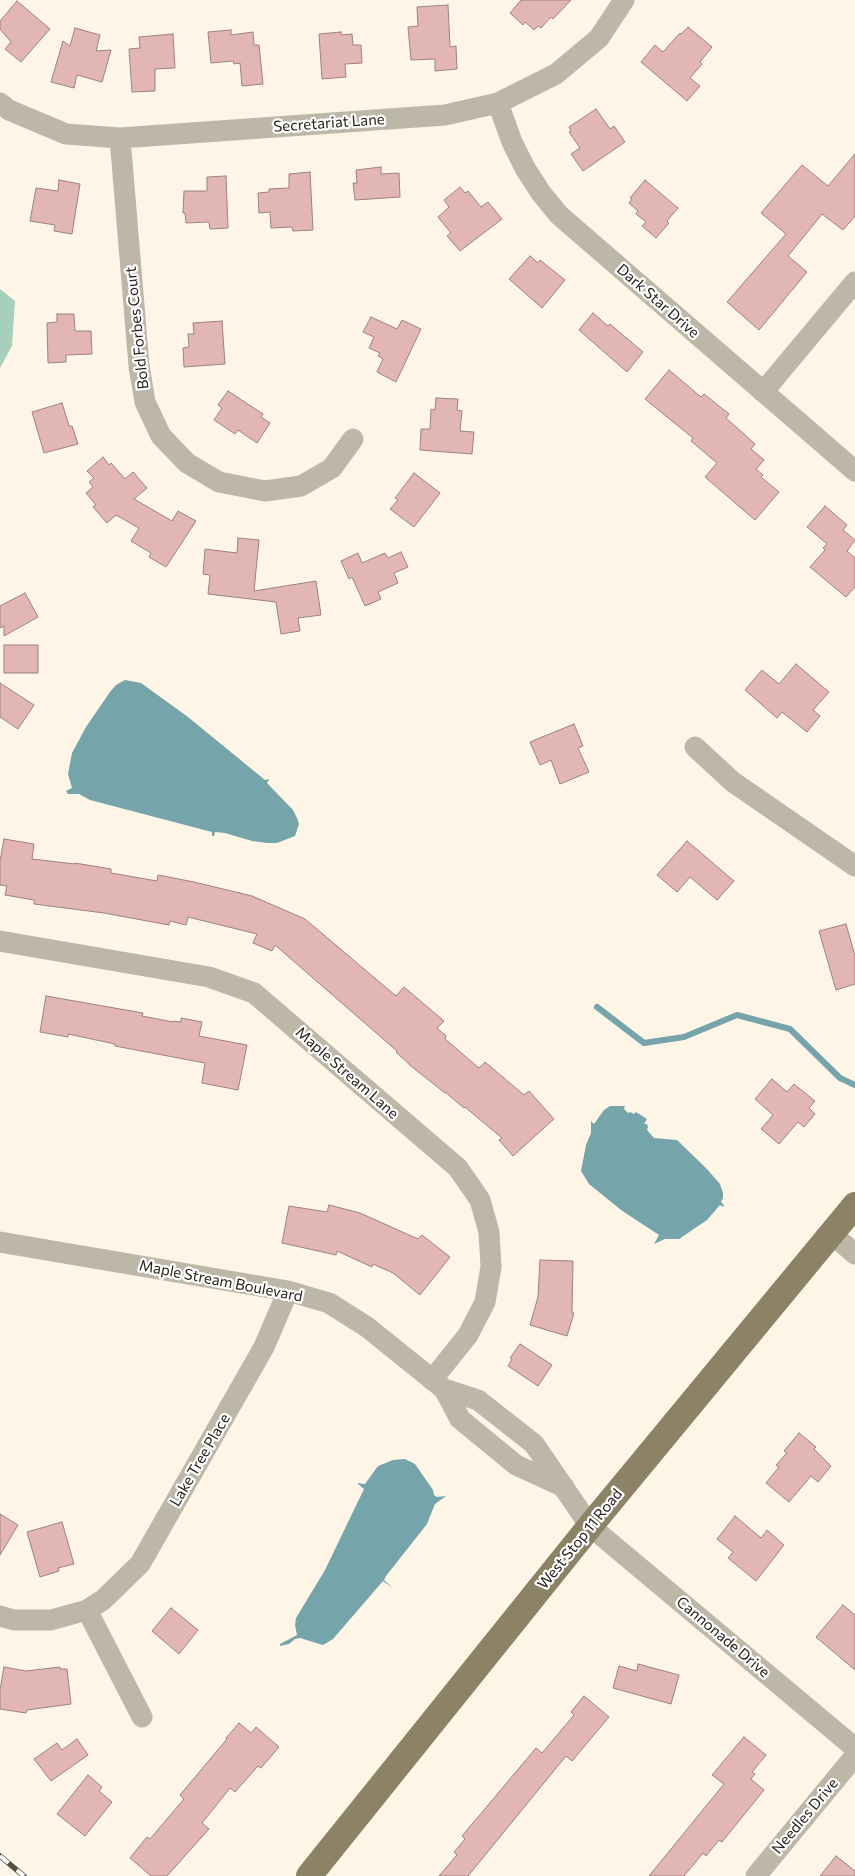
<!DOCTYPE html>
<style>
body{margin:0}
canvas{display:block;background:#fef5e6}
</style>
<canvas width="855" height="1876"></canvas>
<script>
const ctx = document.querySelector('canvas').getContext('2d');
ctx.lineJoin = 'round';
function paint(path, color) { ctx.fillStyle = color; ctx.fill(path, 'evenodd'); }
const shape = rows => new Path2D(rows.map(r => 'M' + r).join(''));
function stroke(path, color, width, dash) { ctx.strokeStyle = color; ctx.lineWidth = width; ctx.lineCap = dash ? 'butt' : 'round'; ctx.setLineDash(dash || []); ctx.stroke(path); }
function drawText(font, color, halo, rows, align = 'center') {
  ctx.font = font + ' Commissioner,sans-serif'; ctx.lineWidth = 4.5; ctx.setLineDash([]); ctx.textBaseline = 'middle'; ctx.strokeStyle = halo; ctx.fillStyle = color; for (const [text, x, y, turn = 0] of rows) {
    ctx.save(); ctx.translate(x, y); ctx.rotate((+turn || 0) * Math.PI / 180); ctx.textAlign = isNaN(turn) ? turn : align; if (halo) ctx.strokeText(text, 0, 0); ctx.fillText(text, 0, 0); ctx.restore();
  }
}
const forest = shape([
 [0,289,15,301,12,346,0,368]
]);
const water = shape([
 [125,680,141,683,188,717,265,780,269,779,267,783,293,810,297,818,299,824,295,836,277,843,267,843,252,841,225,833,215,832,214,836,212,836,212,832,90,800,79,794,68,794,66,791,72,788,68,774,72,753,86,727,110,692,116,685],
 [610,1106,625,1106,624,1109,628,1113,630,1112,634,1114,636,1112,647,1119,644,1124,647,1124,648,1127,647,1130,654,1138,677,1140,706,1168,720,1184,723,1193,723,1198,721,1202,724,1205,723,1207,720,1205,707,1220,679,1239,665,1239,654,1244,659,1235,621,1210,589,1184,581,1171,586,1145,591,1133,591,1121,594,1124,604,1110],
 [405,1459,415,1464,433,1490,434,1495,437,1497,446,1496,435,1504,427,1524,386,1576,384,1580,393,1588,383,1581,333,1639,323,1645,300,1638,295,1639,289,1644,280,1646,280,1644,297,1635,295,1625,296,1618,325,1570,364,1489,357,1483,365,1484,378,1466,393,1460]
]);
const stream = shape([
 [597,1007,644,1043,684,1037,737,1015,790,1029,840,1078,855,1085]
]);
const building = shape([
 [521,0,571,0,553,19,551,17,541,28,538,26,534,30,525,22,523,25,510,13,521,0],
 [17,1,50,29,21,62,5,49,11,42,0,29,0,21,17,1],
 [448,5,450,47,456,46,457,69,435,71,435,59,411,60,408,27,418,26,417,7,448,5],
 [688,27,712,47,700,62,702,64,690,78,700,86,687,101,641,62,655,45,663,52,680,33,681,34,688,27],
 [75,28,100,35,96,51,111,50,102,82,77,75,74,88,51,82,63,41,70,46,75,28],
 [231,30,231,35,253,32,254,45,259,45,263,84,242,86,240,63,234,64,233,61,211,63,208,32,231,30],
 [341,32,341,35,352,34,353,45,361,45,362,63,345,64,346,77,322,79,319,34,341,32],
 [173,34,175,68,155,69,155,91,132,92,129,49,140,48,139,37,173,34],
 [596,109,610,129,614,126,625,142,583,171,571,154,580,148,569,132,571,131,569,127,596,109],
 [855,154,855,216,843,230,822,214,788,256,807,272,759,330,727,302,786,234,761,213,802,165,828,186,855,154],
 [381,167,381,174,399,173,400,197,355,200,353,183,357,183,356,170,381,167],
 [310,172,313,230,293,231,292,227,271,228,270,212,259,213,258,193,269,192,269,189,289,188,289,174,310,172],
 [226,176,228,228,210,229,209,222,186,223,185,213,183,213,184,191,207,191,207,177,226,176],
 [59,180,80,184,72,234,54,231,55,225,30,221,36,188,58,191,59,180],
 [645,180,678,208,667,221,669,223,656,238,642,226,646,222,636,214,638,211,629,203,632,199,630,198,645,180],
 [460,187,465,193,468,191,481,207,488,202,502,219,460,251,447,236,451,233,438,217,449,207,444,200,460,187],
 [530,256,538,263,540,260,565,280,542,308,509,279,530,256],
 [593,313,608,326,610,324,643,352,627,372,579,330,593,313],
 [57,314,74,314,75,331,91,331,92,354,66,355,66,362,48,363,47,323,57,322,57,314],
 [371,317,397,329,402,320,421,329,396,382,377,372,383,359,378,356,380,353,369,348,374,337,363,332,371,317],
 [222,321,225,364,184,367,183,348,189,347,188,334,194,334,193,323,222,321],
 [669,370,701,397,704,394,729,414,726,418,755,444,751,449,764,460,756,469,763,475,761,477,779,492,755,520,705,477,717,463,691,441,693,438,645,399,669,370],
 [228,391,263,414,261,417,270,423,257,443,238,430,235,434,214,420,222,408,218,405,228,391],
 [436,398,458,399,457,410,462,411,460,431,474,432,472,454,420,450,421,429,430,429,431,409,435,410,436,398],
 [62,403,69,426,72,426,78,444,44,453,32,412,62,403],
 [103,457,109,465,111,463,125,479,133,472,147,488,134,499,172,521,178,511,196,521,166,567,149,557,151,553,131,541,139,528,116,515,107,523,93,507,96,505,86,493,93,487,89,482,94,478,87,471,103,457],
 [414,473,440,493,414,527,390,509,398,500,395,498,414,473],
 [825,506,847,525,843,530,855,540,847,551,855,558,855,587,846,597,810,567,825,550,823,548,827,544,807,527,825,506],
 [238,538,259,540,254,591,316,581,321,615,298,618,300,631,281,634,276,602,208,594,210,575,203,574,205,549,237,553,238,538],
 [401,552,408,567,394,573,398,583,378,592,381,599,365,606,352,577,349,579,341,561,358,553,362,563,385,553,388,558,401,552],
 [25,593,38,617,4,636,4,626,0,628,0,606,25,593],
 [4,645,38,645,38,673,4,673,4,645],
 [796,664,829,692,813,710,820,716,807,732,782,712,777,718,745,690,762,670,779,684,796,664],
 [0,683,34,705,18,729,0,717,0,683],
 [574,724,583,746,578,748,589,772,560,784,551,760,540,765,530,742,574,724],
 [4,839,34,844,32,859,75,864,75,863,111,869,111,873,157,881,158,875,194,882,252,896,305,919,396,996,404,987,444,1021,437,1028,446,1036,445,1039,479,1068,485,1062,524,1095,529,1091,554,1119,513,1156,499,1140,502,1138,465,1107,464,1108,445,1092,445,1093,411,1066,396,1052,397,1051,275,945,272,951,253,943,257,934,188,917,186,925,170,921,169,925,104,913,34,904,34,900,5,895,7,886,0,885,0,861,4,839],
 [687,841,734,881,717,900,690,877,677,892,657,875,687,841],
 [846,924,855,956,855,984,836,990,819,931,846,924],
 [46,996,143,1013,142,1016,173,1022,173,1021,181,1022,181,1018,202,1022,199,1036,247,1045,238,1090,202,1083,205,1063,115,1046,115,1044,68,1034,68,1037,40,1032,46,996],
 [772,1079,787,1092,794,1084,815,1101,809,1108,815,1114,804,1127,798,1122,779,1144,761,1129,773,1115,755,1099,772,1079],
 [329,1205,360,1213,418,1239,422,1235,450,1257,420,1295,393,1273,373,1264,372,1267,337,1251,336,1255,282,1243,289,1206,327,1212,329,1205],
 [540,1260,573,1261,572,1313,574,1313,567,1336,530,1325,538,1297,540,1260],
 [520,1344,552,1365,538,1386,508,1366,512,1359,510,1358,520,1344],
 [799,1433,816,1447,814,1449,831,1466,818,1482,811,1476,789,1502,766,1483,779,1467,776,1465,787,1453,784,1451,799,1433],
 [0,1514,18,1525,0,1555,0,1514],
 [735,1516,761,1538,767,1530,784,1545,756,1581,728,1558,733,1552,717,1539,735,1516],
 [62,1522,74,1564,58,1568,59,1571,40,1577,27,1532,62,1522],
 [843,1605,855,1615,855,1670,816,1637,843,1605],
 [171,1608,198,1630,179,1654,152,1631,171,1608],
 [638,1664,679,1675,671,1704,613,1688,619,1666,637,1671,638,1664],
 [4,1667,26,1671,60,1667,60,1669,67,1669,71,1704,27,1710,26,1713,0,1709,0,1690,4,1667],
 [584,1696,609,1717,572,1761,566,1756,468,1876,439,1876,457,1855,454,1852,465,1839,462,1836,536,1748,542,1753,574,1715,571,1712,584,1696],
 [239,1723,251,1733,256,1727,279,1747,261,1768,258,1766,235,1792,230,1788,202,1823,209,1829,167,1876,151,1876,130,1858,147,1837,150,1839,184,1799,180,1795,227,1739,226,1738,239,1723],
 [744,1737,766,1755,752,1772,755,1774,751,1779,764,1790,722,1842,719,1840,706,1856,703,1853,684,1876,649,1876,724,1784,712,1775,744,1737],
 [77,1739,88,1755,51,1781,34,1759,57,1743,62,1750,77,1739],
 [88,1775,102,1787,99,1791,112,1802,85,1836,57,1814,88,1775],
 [836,1856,855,1871,855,1876,820,1876,836,1856]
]);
const minor = shape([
 [0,103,9,110,66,134,120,138,445,115,498,103,556,74,599,38,624,0],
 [498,103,512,142,525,168,541,193,559,215,855,471],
 [120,138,139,366,145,402,161,436,187,463,219,482,265,491,301,486,332,468,353,439],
 [763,392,855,282],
 [695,747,733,782,855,866],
 [0,941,209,977,254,993,458,1168,480,1200,489,1232,491,1267,485,1302,468,1335,432,1380],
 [832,1234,855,1254],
 [0,1242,288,1291,329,1303,367,1327,444,1389,478,1400,534,1444,590,1526,855,1748],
 [444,1389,460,1419,516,1465,564,1487],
 [87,1610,142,1717],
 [0,1616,14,1620,51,1620,87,1610,103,1600,140,1564,264,1347,288,1291],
 [756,1876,855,1756]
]);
const major = shape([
 [309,1876,590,1526,855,1205]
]);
const rail = shape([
 [0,1856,24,1876]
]);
const streetNames = [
 ["Secretariat Lane",329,123,-4],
 ["Dark Star Drive",658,301,41],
 ["Bold Forbes Court",137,328,-96],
 ["Maple Stream Lane",347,1073,41],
 ["Maple Stream Boulevard",221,1281,11],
 ["Lake Tree Place",200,1460,-60],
 ["West Stop 11 Road",580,1539,-51],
 ["Cannonade Drive",723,1637,40],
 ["Needles Drive",805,1816,-50]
];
paint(forest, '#a7d0bc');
paint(water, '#75a4aa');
stroke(stream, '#75a4aa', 6);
paint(building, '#e1b6b4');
stroke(building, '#9e8180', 1);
stroke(minor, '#bdb7a7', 21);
stroke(major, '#8c8266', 26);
stroke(rail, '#554e45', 5.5);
stroke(rail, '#fff', 4, [11]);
drawText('15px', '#272119', '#fff', streetNames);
</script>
